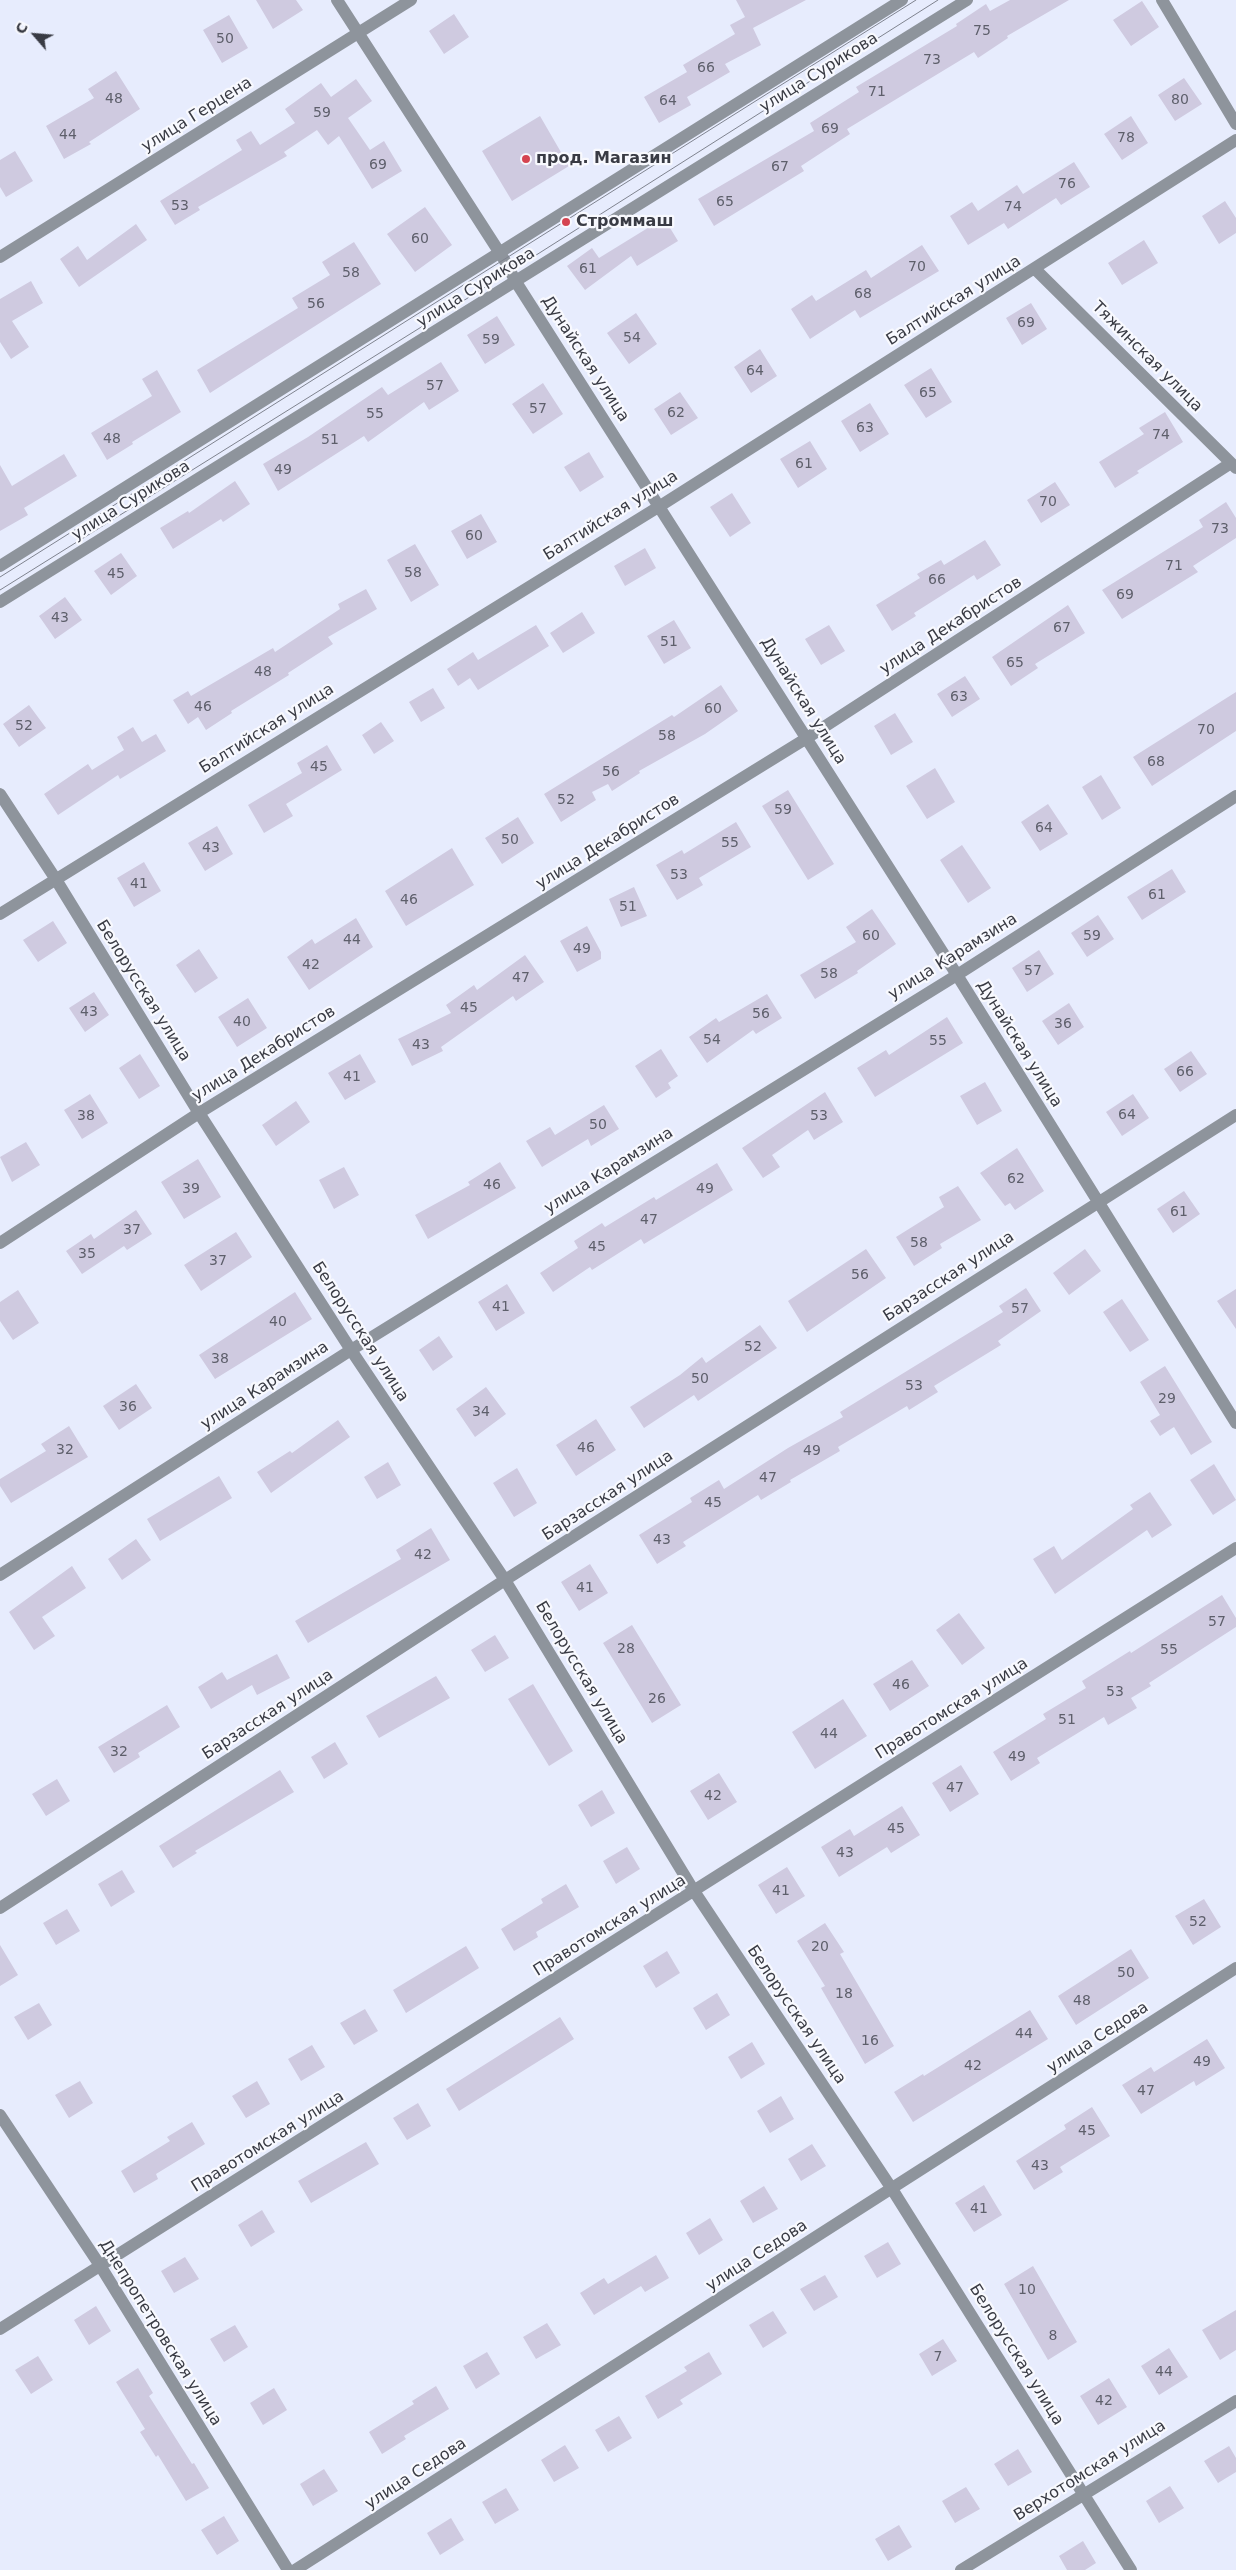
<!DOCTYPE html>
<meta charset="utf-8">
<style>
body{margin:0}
#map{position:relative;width:1236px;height:2570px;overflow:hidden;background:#e7ecfd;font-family:"DejaVu Sans",sans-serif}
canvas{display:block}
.north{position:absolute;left:10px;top:10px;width:50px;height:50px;-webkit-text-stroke:4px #f8f9fe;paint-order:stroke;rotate:297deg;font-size:14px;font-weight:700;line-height:20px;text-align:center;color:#393b44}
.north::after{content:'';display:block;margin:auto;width:18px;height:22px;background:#393b44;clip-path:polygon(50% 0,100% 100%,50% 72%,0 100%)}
</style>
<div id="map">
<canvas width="1236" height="2570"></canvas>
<div class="north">С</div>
</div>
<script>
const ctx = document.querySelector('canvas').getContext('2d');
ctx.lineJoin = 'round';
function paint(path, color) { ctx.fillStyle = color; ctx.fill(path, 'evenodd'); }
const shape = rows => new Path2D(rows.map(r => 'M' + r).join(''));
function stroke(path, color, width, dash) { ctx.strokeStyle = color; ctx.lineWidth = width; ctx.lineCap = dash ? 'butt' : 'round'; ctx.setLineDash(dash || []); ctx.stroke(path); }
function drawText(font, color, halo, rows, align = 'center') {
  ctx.font = font + ' "DejaVu Sans",sans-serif'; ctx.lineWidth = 4.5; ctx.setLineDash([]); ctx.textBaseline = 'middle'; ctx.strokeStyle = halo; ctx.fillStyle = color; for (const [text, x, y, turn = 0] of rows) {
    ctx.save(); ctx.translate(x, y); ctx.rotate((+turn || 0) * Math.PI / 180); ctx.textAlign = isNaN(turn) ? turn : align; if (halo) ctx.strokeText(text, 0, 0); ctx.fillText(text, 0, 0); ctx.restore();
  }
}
const building = shape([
 [256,0,296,0,303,10,273,29],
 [736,0,806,0,753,28,761,45,725,64,730,72,687,97,691,105,659,123,644,97,687,72,683,65,735,34,730,25,745,17],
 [1010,0,1069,0,1007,36,1008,38,978,58,974,52,847,129,850,134,801,166,804,171,714,226,698,199,814,131,810,123,859,92,856,87,957,26,956,24,986,4,990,11],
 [1142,1,1159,27,1131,46,1113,20],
 [454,14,469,37,444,54,429,31],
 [229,15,248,48,222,63,203,30],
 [116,71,140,109,89,142,91,144,64,159,46,126,94,98,88,89],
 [1184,78,1202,104,1175,121,1158,95],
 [356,79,372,101,348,118,370,150,384,141,402,171,372,189,339,136,328,145,317,130,284,152,287,156,198,207,200,210,175,225,160,201,242,150,236,140,251,131,260,145,295,123,285,109,321,83,331,97],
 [540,116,569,166,512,201,482,151],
 [1131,116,1148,143,1122,160,1104,134],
 [15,151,33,181,6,197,0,187,0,160],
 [1074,162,1090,187,1061,205,1056,198,1008,229,1004,223,968,245,950,216,972,202,978,211,1017,185,1023,194],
 [1225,201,1236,218,1236,233,1219,244,1202,216],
 [425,207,452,245,415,272,387,234],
 [664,218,678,241,637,266,631,256,585,290,567,266,592,248,599,258],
 [136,224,147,240,79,287,60,259,78,246,87,260],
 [1144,240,1158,263,1122,285,1108,263],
 [354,242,381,284,210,393,197,370,298,308,292,298,330,275,322,262],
 [922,245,939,271,860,318,855,310,810,339,791,309,812,295,816,301,866,270,871,278],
 [31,281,43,303,12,321,29,347,11,359,0,342,0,299],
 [1031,303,1047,329,1022,345,1006,318],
 [636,313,657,344,629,364,607,333],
 [497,316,515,345,485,364,467,335],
 [760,349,777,376,751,393,734,367],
 [441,362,459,391,429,410,424,402,368,442,364,436,278,491,263,464,308,437,382,387,388,395],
 [931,368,952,402,926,418,904,385],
 [157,370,181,412,132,442,133,444,107,460,91,433,152,396,142,379],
 [543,383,563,414,533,434,512,404],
 [680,392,698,418,671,435,654,409],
 [870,403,889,434,860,452,841,421],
 [1165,412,1183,442,1137,471,1139,473,1115,488,1099,462,1144,434,1139,428],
 [810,441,827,469,798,488,780,459],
 [589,452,604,477,580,492,564,467],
 [64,454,77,476,24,508,28,515,0,531,0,465,12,486],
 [235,481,250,504,223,522,221,519,173,549,160,528,188,511,189,513],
 [1055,482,1070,505,1041,523,1027,500],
 [732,493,751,523,730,537,710,507],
 [1226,502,1236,518,1236,538,1193,566,1198,572,1122,619,1102,590,1203,527,1199,520],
 [481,514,497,542,467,559,451,531],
 [985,540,1001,565,977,580,974,575,914,613,916,616,892,631,876,605,920,578,917,574,941,560,944,565],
 [415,544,439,585,411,602,387,560],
 [645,548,656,568,625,586,614,566],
 [121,553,137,576,111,595,94,571],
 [366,589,377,609,328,637,333,644,288,673,289,675,231,711,232,713,206,730,198,717,188,724,173,700,188,691,191,696,273,648,275,652,340,609,338,604],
 [65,597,82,620,55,639,39,616],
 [1068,605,1085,633,1035,664,1038,668,1011,686,992,657],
 [582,612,595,633,563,653,550,633],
 [674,620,691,648,664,664,647,636],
 [536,625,549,646,478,690,470,678,458,686,447,669,473,652,478,660],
 [829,625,845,651,821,665,805,639],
 [965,676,980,699,952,717,937,694],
 [721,685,738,711,705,734,639,771,640,773,612,791,608,784,592,792,596,800,561,822,544,794,672,715,674,717],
 [433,688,445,708,421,722,409,702],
 [1236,692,1236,731,1152,786,1133,757],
 [29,705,46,728,19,747,3,724],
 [895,713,913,742,891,755,874,726],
 [381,722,394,741,374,754,362,735],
 [133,727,142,742,156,734,166,751,120,779,118,775,58,815,44,794,88,764,92,770,124,750,117,737],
 [327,745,342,770,286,804,293,816,264,833,248,805,302,773,297,763],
 [935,768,955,802,927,819,906,786],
 [1101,775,1121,808,1102,820,1082,787],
 [788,790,834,864,808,880,762,806],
 [1048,804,1068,834,1040,851,1021,822],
 [518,817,534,843,502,864,485,838],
 [736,822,751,847,699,878,703,885,677,900,656,865,682,850,684,854],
 [217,826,233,854,205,871,188,843],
 [962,845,991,888,968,903,940,860],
 [452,848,474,885,406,926,385,891],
 [144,862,161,891,134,907,117,878],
 [1172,869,1186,892,1142,920,1127,897],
 [634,887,647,916,621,927,609,899],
 [872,909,896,944,857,971,858,973,815,999,800,975,856,942,846,927],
 [1098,915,1114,939,1087,957,1071,933],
 [356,918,373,947,309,990,287,957,312,939,315,944],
 [53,921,67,943,38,962,23,940],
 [587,926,601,952,601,959,577,972,560,941],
 [199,949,218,978,195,993,176,965],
 [1039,950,1054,974,1027,992,1012,968],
 [525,955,544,982,516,1001,513,996,441,1047,443,1051,412,1066,398,1039,451,1013,446,1005,474,985,477,990],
 [94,992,109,1015,85,1032,69,1008],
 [767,994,782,1018,756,1034,753,1030,707,1063,689,1037,716,1018,719,1022],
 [248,998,267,1028,237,1047,218,1017],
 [1069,1003,1084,1027,1058,1045,1042,1021],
 [947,1017,963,1043,875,1097,857,1068,886,1050,889,1055],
 [661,1049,678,1076,668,1083,671,1088,656,1098,635,1066],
 [1191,1051,1207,1074,1180,1092,1164,1069],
 [140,1054,160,1086,139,1099,119,1068],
 [360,1054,376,1082,345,1100,328,1073],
 [985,1082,1002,1111,977,1125,960,1096],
 [825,1092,843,1122,814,1140,808,1130,772,1155,780,1167,763,1178,742,1148],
 [90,1094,108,1123,82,1139,64,1110],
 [1133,1094,1149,1118,1122,1136,1106,1112],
 [296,1101,310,1122,276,1146,262,1125],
 [604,1105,619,1129,591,1146,588,1139,542,1167,526,1141,550,1127,555,1135],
 [26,1142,40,1165,12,1182,0,1157],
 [1017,1148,1044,1191,1015,1210,1010,1203,1005,1206,980,1173],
 [198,1159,221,1197,184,1219,161,1182],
 [500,1162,516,1188,428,1239,415,1215,470,1185,468,1182],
 [717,1163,733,1190,644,1244,641,1239,592,1270,590,1267,553,1292,540,1273,578,1248,574,1241,602,1223,605,1227,654,1197,656,1200],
 [344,1167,359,1195,334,1209,319,1180],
 [958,1186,981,1220,940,1244,942,1248,914,1266,896,1237,944,1207,939,1197],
 [1184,1191,1200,1214,1173,1233,1157,1209],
 [136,1210,152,1234,127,1250,124,1246,82,1274,66,1251,91,1234,94,1239],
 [236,1232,252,1257,201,1291,184,1265],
 [866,1249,886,1278,807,1332,788,1301],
 [1085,1249,1101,1271,1069,1295,1053,1273],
 [507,1284,525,1313,496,1331,478,1302],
 [1026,1288,1041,1311,998,1341,1001,1345,934,1386,938,1392,909,1410,907,1406,838,1447,840,1451,790,1480,791,1482,761,1500,758,1495,683,1542,686,1546,657,1564,639,1535,692,1502,690,1498,719,1480,724,1489,788,1448,843,1417,840,1412,1003,1312,999,1306],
 [1236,1289,1236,1329,1217,1301],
 [18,1290,39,1323,13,1340,0,1321,0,1302],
 [295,1292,312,1319,215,1379,199,1355],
 [1122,1299,1149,1340,1130,1352,1103,1312],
 [760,1325,777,1348,698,1401,694,1395,644,1428,630,1407,680,1375,702,1357,706,1363],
 [439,1336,453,1357,433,1371,419,1350],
 [1165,1366,1212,1442,1191,1455,1174,1427,1160,1436,1150,1421,1160,1415,1140,1382],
 [136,1384,152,1408,119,1430,103,1406],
 [486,1387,506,1414,475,1437,456,1409],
 [596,1419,616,1450,576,1476,556,1445],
 [338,1420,350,1437,271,1493,257,1472,290,1451,292,1453],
 [69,1426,88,1457,11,1503,0,1486,0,1479,46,1451,41,1444],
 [388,1462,401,1485,377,1499,364,1477],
 [1214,1464,1236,1500,1213,1515,1190,1480],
 [517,1468,537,1503,514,1517,493,1483],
 [219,1476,232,1498,160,1541,147,1519],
 [1150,1492,1172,1525,1152,1538,1147,1530,1055,1594,1033,1559,1054,1546,1062,1560,1133,1509,1130,1505],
 [431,1528,450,1560,308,1643,295,1621,401,1559,396,1550],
 [136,1539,151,1560,122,1580,108,1559],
 [590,1564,608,1593,579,1611,561,1582],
 [72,1566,86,1588,42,1617,55,1636,34,1650,9,1612],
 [1222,1595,1236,1618,1236,1627,1149,1683,1151,1686,1131,1698,1137,1708,1108,1725,1104,1717,1037,1758,1040,1763,1011,1781,993,1752,1046,1719,1043,1714,1086,1688,1082,1681,1130,1651,1131,1653],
 [959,1613,985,1648,962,1665,936,1630],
 [632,1625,681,1705,652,1723,603,1643],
 [495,1635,509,1658,485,1672,471,1650],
 [277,1654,290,1678,257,1695,252,1685,211,1709,198,1687,222,1672,227,1680],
 [912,1660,929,1686,890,1711,873,1684],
 [436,1676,450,1698,379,1738,366,1716],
 [533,1684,573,1751,549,1766,508,1699],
 [843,1699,867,1736,815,1769,792,1732],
 [167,1705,180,1727,138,1753,140,1757,114,1773,98,1747],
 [335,1742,348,1764,324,1779,311,1757],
 [961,1765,979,1794,950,1812,932,1783],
 [280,1770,294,1792,195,1851,197,1853,173,1868,159,1846],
 [719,1773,737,1802,708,1820,690,1791],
 [57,1779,70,1801,46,1816,32,1794],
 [602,1790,615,1813,591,1827,578,1805],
 [902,1806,920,1835,891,1853,887,1847,839,1877,821,1847,850,1829,854,1836],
 [627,1847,640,1869,616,1884,603,1861],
 [787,1867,805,1896,776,1914,758,1885],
 [122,1870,135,1892,111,1907,98,1884],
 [566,1884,579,1907,536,1932,538,1937,514,1951,501,1929,543,1903,541,1899],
 [1204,1899,1221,1927,1193,1945,1175,1916],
 [67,1909,80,1931,56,1945,43,1923],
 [825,1923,844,1952,840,1954,894,2046,865,2064,821,1988,825,1986,797,1941],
 [0,1945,18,1975,0,1986],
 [466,1946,479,1968,406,2013,393,1990],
 [1131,1949,1149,1978,1076,2025,1058,1996],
 [667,1951,680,1973,656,1988,643,1966],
 [717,1993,730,2015,706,2030,693,2008],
 [39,2003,52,2025,28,2040,14,2017],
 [365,2009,378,2031,354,2045,340,2023],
 [1030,2010,1048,2039,913,2122,894,2092,923,2074,924,2076],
 [560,2017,574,2039,459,2111,446,2089],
 [1207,2039,1225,2068,1196,2086,1194,2081,1141,2114,1122,2085,1151,2067,1154,2072],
 [752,2042,765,2064,741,2079,728,2057],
 [312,2045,325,2067,301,2081,288,2059],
 [80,2081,93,2103,69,2118,55,2095],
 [257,2081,270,2104,246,2118,232,2096],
 [781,2096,794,2119,770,2133,757,2111],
 [418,2103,431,2126,407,2140,393,2118],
 [1092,2107,1110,2136,1060,2167,1063,2172,1034,2190,1016,2161,1066,2129,1064,2125],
 [192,2122,205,2144,156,2174,158,2179,134,2193,121,2171,170,2141,167,2137],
 [366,2142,379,2164,311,2203,298,2181],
 [812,2144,826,2166,801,2181,788,2159],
 [984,2185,1002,2215,974,2232,955,2203],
 [764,2186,778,2209,753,2223,740,2201],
 [262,2210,275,2232,251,2247,238,2225],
 [710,2218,723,2240,699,2255,686,2233],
 [888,2242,901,2264,877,2278,864,2256],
 [656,2255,669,2278,645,2292,641,2286,594,2315,580,2293,604,2278,608,2284],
 [185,2257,199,2279,174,2293,161,2271],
 [1033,2266,1077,2342,1048,2360,1004,2284],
 [825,2275,838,2297,814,2311,800,2289],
 [96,2306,111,2331,89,2345,74,2320],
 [1236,2310,1236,2350,1220,2360,1202,2330],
 [773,2311,787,2333,763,2348,749,2325],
 [547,2323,561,2345,536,2359,523,2337],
 [235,2325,248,2347,224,2362,210,2339],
 [943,2339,957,2361,932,2376,919,2354],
 [1169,2348,1188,2377,1159,2395,1141,2366],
 [487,2352,500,2374,476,2389,463,2366],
 [709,2352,722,2374,680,2400,683,2404,658,2419,645,2396,687,2371,684,2367],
 [38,2356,53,2380,31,2394,15,2370],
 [138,2368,153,2393,149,2396,192,2464,194,2463,209,2488,186,2501,158,2455,156,2457,140,2432,145,2429,116,2382],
 [1109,2378,1127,2407,1098,2425,1080,2396],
 [436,2386,449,2409,404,2436,406,2439,382,2454,369,2432,414,2404,412,2401],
 [274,2388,287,2410,263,2425,250,2403],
 [619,2416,632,2438,608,2452,595,2430],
 [565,2445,579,2468,554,2482,541,2460],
 [1229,2446,1236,2458,1236,2472,1218,2483,1204,2461],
 [1018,2449,1032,2472,1008,2486,994,2464],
 [324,2469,338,2491,313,2506,300,2484],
 [1170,2486,1184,2508,1159,2523,1146,2501],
 [966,2487,980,2509,955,2523,942,2501],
 [506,2488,519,2510,495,2524,482,2502],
 [224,2516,239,2541,217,2555,201,2530],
 [451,2518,464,2540,440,2555,427,2533],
 [899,2525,912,2547,888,2561,875,2539],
 [1083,2541,1096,2563,1085,2570,1067,2570,1059,2556]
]);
const minor = shape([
 [337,0,505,261,516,282,957,975,1236,1423],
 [1162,0,1236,124],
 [0,257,411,0],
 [1035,269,1236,468],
 [0,566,902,0],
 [0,602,967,0],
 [0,794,55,878,199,1113,351,1350,505,1580,694,1891,892,2189,1131,2570],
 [0,914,660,506,1236,140],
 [0,1243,199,1113,807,738,1231,463],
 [0,1575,351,1350,957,975,1236,796],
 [0,1908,505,1580,1236,1115],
 [0,2115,101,2267,288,2570],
 [0,2329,1236,1548],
 [295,2570,1236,1968],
 [961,2570,1236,2401]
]);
const tram = shape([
 [0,577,916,0],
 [0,590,511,271,938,0]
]);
const markers = [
 [526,159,5,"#d54451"],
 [566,222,5,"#d54451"]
];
const numberNames = [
 ["75",982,31],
 ["50",225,39],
 ["73",932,60],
 ["66",706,68],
 ["71",877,92],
 ["48",114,99],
 ["80",1180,100],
 ["64",668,101],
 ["59",322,113],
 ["69",830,129],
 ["44",68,135],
 ["78",1126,138],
 ["69",378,165],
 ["67",780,167],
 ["76",1067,184],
 ["65",725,202],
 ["53",180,206],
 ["74",1013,207],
 ["60",420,239],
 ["70",917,267],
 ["61",588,269],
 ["58",351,273],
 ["68",863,294],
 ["56",316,304],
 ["69",1026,323],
 ["54",632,338],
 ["59",491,340],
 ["64",755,371],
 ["57",435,386],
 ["65",928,393],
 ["57",538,409],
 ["62",676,413],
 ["55",375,414],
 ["63",865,428],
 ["74",1161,435],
 ["48",112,439],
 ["51",330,440],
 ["61",804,464],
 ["49",283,470],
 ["70",1048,502],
 ["73",1220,529],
 ["60",474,536],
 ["71",1174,566],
 ["58",413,573],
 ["45",116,574],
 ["66",937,580],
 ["69",1125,595],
 ["43",60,618],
 ["67",1062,628],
 ["51",669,642],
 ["65",1015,663],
 ["48",263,672],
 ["63",959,697],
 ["46",203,707],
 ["60",713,709],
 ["52",24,726],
 ["70",1206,730],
 ["58",667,736],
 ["68",1156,762],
 ["45",319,767],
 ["56",611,772],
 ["52",566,800],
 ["59",783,810],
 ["64",1044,828],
 ["50",510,840],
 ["55",730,843],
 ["43",211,848],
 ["53",679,875],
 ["41",139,884],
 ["61",1157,895],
 ["46",409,900],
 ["51",628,907],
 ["60",871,936],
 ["59",1092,936],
 ["44",352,940],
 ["49",582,949],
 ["42",311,965],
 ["57",1033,971],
 ["58",829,974],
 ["47",521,978],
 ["45",469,1008],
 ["43",89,1012],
 ["56",761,1014],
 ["40",242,1022],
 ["36",1063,1024],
 ["54",712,1040],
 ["55",938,1041],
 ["43",421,1045],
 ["66",1185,1072],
 ["41",352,1077],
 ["64",1127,1115],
 ["38",86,1116],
 ["53",819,1116],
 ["50",598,1125],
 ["62",1016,1179],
 ["46",492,1185],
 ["39",191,1189],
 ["49",705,1189],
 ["61",1179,1212],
 ["47",649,1220],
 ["37",132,1230],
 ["58",919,1243],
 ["45",597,1247],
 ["35",87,1254],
 ["37",218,1261],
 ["56",860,1275],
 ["41",501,1307],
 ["57",1020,1309],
 ["40",278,1322],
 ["52",753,1347],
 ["38",220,1359],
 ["50",700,1379],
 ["53",914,1386],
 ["29",1167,1399],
 ["36",128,1407],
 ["34",481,1412],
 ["46",586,1448],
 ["32",65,1450],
 ["49",812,1451],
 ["47",768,1478],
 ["45",713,1503],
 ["43",662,1540],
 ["42",423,1555],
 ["41",585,1588],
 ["57",1217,1622],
 ["28",626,1649],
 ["55",1169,1650],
 ["46",901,1685],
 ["53",1115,1692],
 ["26",657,1699],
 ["51",1067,1720],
 ["44",829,1734],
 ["32",119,1752],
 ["49",1017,1757],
 ["47",955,1788],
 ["42",713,1796],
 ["45",896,1829],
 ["43",845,1853],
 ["41",781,1891],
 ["52",1198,1922],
 ["20",820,1947],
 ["50",1126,1973],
 ["18",844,1994],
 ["48",1082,2001],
 ["44",1024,2034],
 ["16",870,2041],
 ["49",1202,2062],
 ["42",973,2066],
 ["47",1146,2091],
 ["45",1087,2131],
 ["43",1040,2166],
 ["41",979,2209],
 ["10",1027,2290],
 ["8",1053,2336],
 ["7",938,2357],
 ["44",1164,2372],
 ["42",1104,2401]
];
const streetNames = [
 ["улица Сурикова",819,73,-32],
 ["улица Герцена",197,115,-32],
 ["улица Сурикова",476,288,-32],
 ["Балтийская улица",954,301,-32],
 ["Тяжинская улица",1147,357,45],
 ["Дунайская улица",585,359,57],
 ["улица Сурикова",131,501,-32],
 ["Балтийская улица",611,516,-32],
 ["улица Декабристов",951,626,-33],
 ["Дунайская улица",803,701,58],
 ["Балтийская улица",267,729,-32],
 ["улица Декабристов",608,842,-32],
 ["улица Карамзина",953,957,-32],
 ["Белорусская улица",143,991,58],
 ["Дунайская улица",1019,1044,58],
 ["улица Декабристов",264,1054,-32],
 ["улица Карамзина",609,1171,-32],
 ["Барзасская улица",949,1277,-33],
 ["Белорусская улица",360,1332,57],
 ["улица Карамзина",265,1386,-33],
 ["Барзасская улица",608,1496,-33],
 ["Белорусская улица",581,1673,59],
 ["Правотомская улица",952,1709,-32],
 ["Барзасская улица",268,1715,-33],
 ["Правотомская улица",610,1926,-32],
 ["Белорусская улица",796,2015,56],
 ["улица Седова",1098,2038,-33],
 ["Правотомская улица",268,2142,-32],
 ["улица Седова",757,2256,-33],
 ["Днепропетровская улица",160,2333,58],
 ["Белорусская улица",1016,2355,58],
 ["Верхотомская улица",1090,2471,-32],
 ["улица Седова",416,2474,-33]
];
const poiNames = [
 ["прод. Магазин",536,159],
 ["Строммаш",576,222]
];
paint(building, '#cfcae0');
stroke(minor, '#8e949c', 12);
stroke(tram, '#7f838f', 1);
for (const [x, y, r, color] of markers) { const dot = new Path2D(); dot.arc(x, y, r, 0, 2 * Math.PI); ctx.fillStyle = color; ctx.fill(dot); stroke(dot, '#f8f9fe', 2); }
drawText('14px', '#5e5f6b', null, numberNames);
drawText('16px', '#393b44', '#f8f9fe', streetNames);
drawText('bold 16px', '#393b44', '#f8f9fe', poiNames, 'left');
</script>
